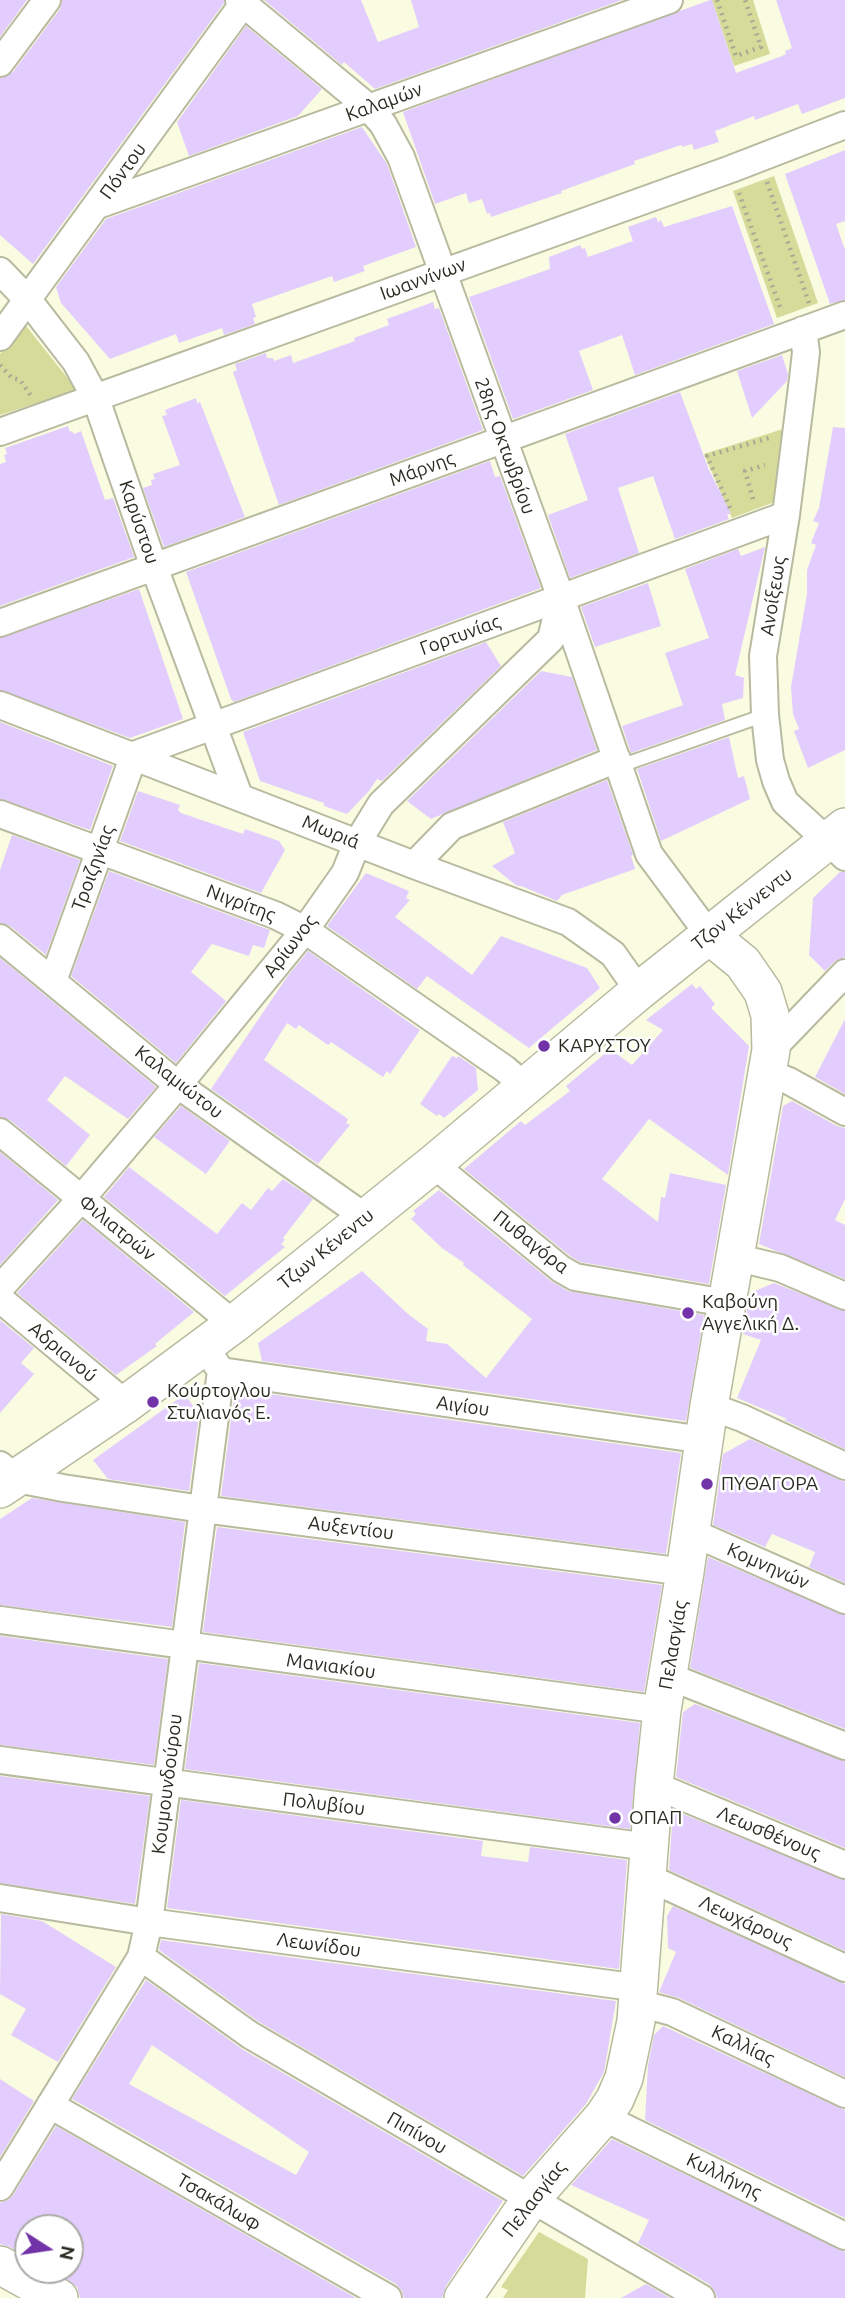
<!DOCTYPE html>
<meta charset="utf-8">
<style>
body{margin:0}
#map{position:relative;width:845px;height:2298px;overflow:hidden;background:#f9fce0;font-family:Ubuntu,sans-serif}
canvas{display:block}
.north{position:absolute;left:14px;top:2214px;width:70px;height:70px;box-sizing:border-box;background:#fff;border:2px solid #aaaba6;border-radius:50%;rotate:102deg;font-size:19px;font-weight:700;line-height:28px;text-align:center;color:#2b2c21}
.north::after{content:'';display:block;margin:auto;width:24px;height:32px;background:#7233a8;clip-path:polygon(50% 0,100% 100%,50% 72%,0 100%)}
</style>
<div id="map">
<canvas width="845" height="2298"></canvas>
<div class="north">N</div>
</div>
<script>
const ctx = document.querySelector('canvas').getContext('2d');
ctx.lineJoin = 'round';
function paint(path, color) { ctx.fillStyle = color; ctx.fill(path, 'evenodd'); }
const shape = rows => new Path2D(rows.map(r => 'M' + r).join(''));
function stroke(path, color, width, dash) { ctx.strokeStyle = color; ctx.lineWidth = width; ctx.lineCap = dash ? 'butt' : 'round'; ctx.setLineDash(dash || []); ctx.stroke(path); }
function drawText(font, color, halo, rows, align = 'center') {
  ctx.font = font + ' Ubuntu,sans-serif'; ctx.lineWidth = 5; ctx.setLineDash([]); ctx.textBaseline = 'middle'; ctx.strokeStyle = halo; ctx.fillStyle = color; for (const [text, x, y, turn = 0] of rows) {
    ctx.save(); ctx.translate(x, y); ctx.rotate((+turn || 0) * Math.PI / 180); ctx.textAlign = isNaN(turn) ? turn : align; if (halo) ctx.strokeText(text, 0, 0); ctx.fillText(text, 0, 0); ctx.restore();
  }
}
const green = shape([
 [712,0,753,0,770,54,734,66],
 [774,176,818,303,777,318,733,191],
 [23,322,77,390,0,415,0,354],
 [783,429,780,500,732,518,704,454],
 [539,2232,588,2259,585,2298,503,2298,508,2290,501,2287]
]);
const building = shape([
 [0,0,27,0,0,37],
 [62,0,224,0,224,3,33,264,0,235,0,78,13,72,60,9],
 [264,0,361,0,378,42,419,27,411,0,622,0,375,89,344,62,342,65],
 [710,0,712,0,736,73,782,56,786,54,785,51,792,48,776,0,845,0,845,98,802,114,798,104,755,120,754,116,715,131,719,142,694,150,692,144,682,147,681,145,634,161,635,164,561,191,562,193,491,217,490,213,487,214,482,199,469,203,466,193,435,204,403,112],
 [246,26,322,89,298,116,189,156,177,122],
 [362,127,387,164,416,247,363,266,365,271,334,282,332,276,252,304,256,317,253,318,255,324,224,335,222,328,179,343,176,334,110,359,61,303,56,287,106,219],
 [845,150,845,221,836,224,845,250,845,300,830,304,785,174],
 [732,206,774,324,635,375,622,335,579,351,593,390,513,419,469,297,550,269,549,257,580,245,582,249,585,248,588,257,633,241,628,227,656,217,658,222,661,220,664,227],
 [433,302,435,309,439,308,483,430,279,505,233,372,237,370,235,364,266,353,267,358,273,358,274,361,291,355,293,363,355,341,354,338,389,325,387,319],
 [782,355,788,374,787,381,752,418,737,371],
 [680,392,709,470,731,513,727,515,729,519,675,539,653,476,618,488,639,553,570,578,548,515,588,500,565,434],
 [196,398,197,403,200,402,245,517,164,547,143,488,152,485,151,480,155,479,153,474,180,465,162,416,167,415,165,410],
 [68,426,70,432,72,431,74,434,81,431,105,500,113,498,134,557,0,606,0,464,6,462,4,455,7,454,5,448],
 [833,427,845,428,845,750,808,768,794,731,799,729,793,714,791,687,807,594,807,570,816,545,811,543,819,523,813,521,819,508],
 [490,461,495,477,500,476,541,588,234,702,231,699,186,572],
 [765,547,735,675,744,678,743,698,722,704,725,720,631,753,622,726,683,705,665,653,709,638,685,569,738,549,741,556],
 [648,583,661,626,595,647,581,607],
 [139,589,183,719,130,738,0,690,0,638],
 [486,642,501,666,382,781,377,779,369,791,347,814,324,806,324,803,260,781,243,732],
 [541,671,572,677,597,750,431,819,407,801],
 [0,722,113,766,90,830,0,799],
 [729,737,738,778,744,776,750,799,661,841,637,769],
 [607,780,633,855,631,856,635,869,562,895,557,901,521,886,517,886,492,866,515,853,503,822],
 [138,791,180,805,178,810,181,813,243,834,245,829,279,841,285,850,261,893,120,841],
 [12,835,80,860,46,955,10,926,0,923,0,870],
 [109,871,270,930,264,948,253,945,249,956,212,944,191,972,226,1001,176,1063,71,976],
 [840,872,845,872,845,957,834,962,825,971,809,955,813,898],
 [366,873,409,891,406,898,410,900,395,917,472,975,501,936,587,968,600,988,529,1048,427,976,417,989,327,926],
 [308,951,420,1030,390,1074,387,1071,383,1077,331,1042,328,1045,299,1025,296,1029,287,1023,264,1060,348,1119,346,1123,350,1125,318,1164,211,1089,287,977],
 [0,958,156,1087,128,1119,65,1076,47,1100,90,1135,66,1166,10,1120,0,1117],
 [692,984,696,989,700,986,715,1004,711,1008,749,1046,728,1175,649,1119,602,1179,658,1222,661,1197,665,1198,670,1173,726,1185,709,1284,580,1262,570,1256,464,1169,521,1121,525,1125,570,1091,566,1086,608,1051,612,1054,614,1052,632,1065,663,1030,646,1020],
 [845,1019,845,1094,815,1077],
 [452,1056,457,1058,458,1056,476,1068,478,1090,444,1118,439,1114,437,1116,420,1104],
 [792,1101,837,1126,845,1128,845,1199,835,1220,845,1225,845,1279,759,1244,783,1106],
 [181,1106,230,1141,206,1174,154,1137],
 [0,1152,58,1200,0,1265],
 [129,1167,217,1234,242,1203,251,1210,268,1188,272,1191,283,1179,313,1199,283,1238,285,1240,281,1244,285,1247,225,1296,104,1197],
 [439,1190,551,1281,568,1291,704,1315,686,1421,262,1361,258,1343,362,1271,408,1314,428,1329,426,1341,447,1344,486,1378,532,1319,463,1265,464,1263,442,1248,411,1219,416,1214,413,1211],
 [83,1220,194,1312,155,1344,157,1346,116,1375,17,1293],
 [774,1283,845,1311,845,1449,784,1420,787,1419,737,1398,761,1340,743,1334,750,1293],
 [0,1320,34,1348,21,1363,34,1374,0,1413],
 [235,1389,681,1453,666,1554,221,1496],
 [185,1394,199,1415,189,1491,108,1479,93,1460],
 [750,1439,845,1482,845,1583,809,1567,815,1552,772,1534,765,1547,713,1525,723,1454],
 [32,1498,185,1522,172,1627,0,1605,0,1519],
 [217,1527,662,1585,644,1692,203,1632],
 [708,1557,845,1615,845,1729,690,1668],
 [0,1636,168,1659,154,1765,0,1745],
 [199,1663,640,1723,630,1829,185,1769],
 [695,1704,845,1761,845,1848,676,1777,683,1712],
 [0,1776,150,1796,135,1904,0,1883],
 [181,1800,483,1841,481,1856,528,1862,530,1847,627,1860,619,1969,167,1908],
 [673,1810,845,1880,845,1951,669,1870],
 [673,1906,845,1984,845,2077,679,1998,659,1992,676,1952,668,1948,667,1916],
 [1,1914,42,1921,116,1967,58,2062,11,2035,26,2009,0,1994],
 [161,1940,616,2001,604,2072,586,2104,523,2176,259,2022,159,1950],
 [146,1980,242,2049,503,2201,446,2286,442,2298,404,2298,402,2291,396,2284,72,2099],
 [152,2045,309,2152,296,2175,129,2084],
 [663,2026,845,2110,845,2218,645,2120,648,2065,654,2035],
 [0,2079,34,2101,0,2157],
 [56,2126,356,2298,80,2298,77,2287,52,2270,70,2270,70,2228,28,2228,28,2257,10,2247,0,2244,0,2203,8,2200,13,2195],
 [612,2139,845,2252,845,2298,717,2298,714,2290,709,2284,638,2243,649,2220,571,2185],
 [646,2284,670,2298,621,2298]
]);
const path = shape([
 [717,0,736,56,761,47,745,0],
 [767,182,809,303],
 [739,193,781,310],
 [0,365,12,378,20,380,31,396],
 [753,499,745,471,765,465],
 [730,508,707,456,769,438]
]);
const lane = shape([
 [620,766,765,715]
]);
const street = shape([
 [239,0,368,107,383,124,401,157,561,598,649,854,710,936],
 [0,63,47,0],
 [98,205,669,0],
 [0,271,28,300,76,362,96,399,154,567,239,796],
 [803,330,806,352,803,379,786,515,763,656,765,715,770,760,776,781,785,802,845,857],
 [0,337,243,4],
 [0,432,731,169,845,125],
 [0,623,845,315],
 [0,705,414,865,568,922,613,954,639,991],
 [0,814,275,915,305,930,505,1069,526,1087],
 [414,865,452,826,617,759],
 [0,938,178,1085,365,1217],
 [53,981,134,755,786,515],
 [771,1050,845,973],
 [766,1072,789,1081,845,1112],
 [0,1132,234,1324],
 [433,1164,561,1269,575,1277,726,1303],
 [734,1257,780,1268,845,1296],
 [0,1288,81,1199,178,1085,305,930,345,873,357,843,381,804,551,639,561,598],
 [0,1299,126,1404],
 [221,1371,704,1440],
 [709,1406,742,1418,845,1466],
 [0,1465,17,1479,63,1488,202,1509,685,1572],
 [691,1532,845,1600],
 [0,1620,662,1710],
 [668,1676,845,1746],
 [0,1760,649,1847],
 [654,1785,845,1865],
 [647,1877,845,1968],
 [0,1898,149,1922,640,1988],
 [141,1957,250,2035,701,2298],
 [638,2003,672,2012,845,2094],
 [50,2105,388,2298],
 [603,2117,845,2236],
 [0,2187,141,1957,149,1922,221,1371,205,1347]
]);
const secondary = shape([
 [0,1489,126,1404,234,1324,433,1164,639,991,845,827],
 [0,2265,59,2298],
 [463,2298,531,2199,603,2117,615,2099,624,2078,636,2021,654,1785,662,1710,685,1572,709,1406,771,1050,770,1015,763,992,743,963,710,936]
]);
const markers = [
 [544,1046,7,"#7233a8"],
 [688,1313,7,"#7233a8"],
 [153,1402,7,"#7233a8"],
 [707,1484,7,"#7233a8"],
 [615,1818,7,"#7233a8"]
];
const streetNames = [
 ["Καλαμών",384,102,-20],
 ["Πόντου",123,171,-54],
 ["Ιωαννίνων",423,279,-20],
 ["28ης Οκτωβρίου",505,446,70],
 ["Μάρνης",422,469,-20],
 ["Καρύστου",139,522,71],
 ["Ανοίξεως",773,596,-81],
 ["Γορτυνίας",460,635,-20],
 ["Μωριά",331,832,22],
 ["Τροιζηνίας",93,868,-70],
 ["Νιγρίτης",241,903,21],
 ["Τζον Κέννεντυ",742,909,-38],
 ["Αρίωνος",290,946,-52],
 ["Καλαμιώτου",179,1082,38],
 ["Φιλιατρών",117,1228,39],
 ["Πυθαγόρα",531,1242,38],
 ["Τζων Κένεντυ",326,1249,-39],
 ["Αδριανού",63,1352,40],
 ["Αιγίου",463,1406,8],
 ["Αυξεντίου",351,1528,7],
 ["Κομνηνών",768,1566,24],
 ["Πελασγίας",673,1645,-80],
 ["Μανιακίου",331,1666,8],
 ["Κουμουνδούρου",167,1784,-83],
 ["Πολυβίου",324,1804,7],
 ["Λεωσθένους",769,1833,23],
 ["Λεωχάρους",746,1922,25],
 ["Λεωνίδου",319,1945,8],
 ["Καλλίας",743,2045,26],
 ["Πιπίνου",417,2133,30],
 ["Κυλλήνης",724,2176,26],
 ["Πελασγίας",534,2199,-52],
 ["Τσακάλωφ",219,2202,30]
];
const poiNames = [
 ["ΚΑΡΥΣΤΟΥ",558,1046],
 ["Καβούνη",702,1302],
 ["Αγγελική Δ.",702,1324],
 ["Κούρτογλου",167,1391],
 ["Στυλιανός Ε.",167,1413],
 ["ΠΥΘΑΓΟΡΑ",721,1484],
 ["ΟΠΑΠ",629,1818]
];
paint(green, '#d6db9a');
paint(building, '#e3cdfe');
stroke(lane, '#b8ba9f', 16);
stroke(street, '#b8ba9f', 30);
stroke(secondary, '#b8ba9f', 40);
stroke(path, '#a8aa94', 4.5, [2, 5]);
stroke(lane, '#fff', 12);
stroke(street, '#fff', 26);
stroke(secondary, '#fff', 37);
for (const [x, y, r, color] of markers) { const dot = new Path2D(); dot.arc(x, y, r, 0, 2 * Math.PI); ctx.fillStyle = color; ctx.fill(dot); stroke(dot, '#fff', 2.5); }
drawText('19px', '#2b2c21', '#fff', streetNames);
drawText('19px', '#2b2c21', '#fff', poiNames, 'left');
</script>
